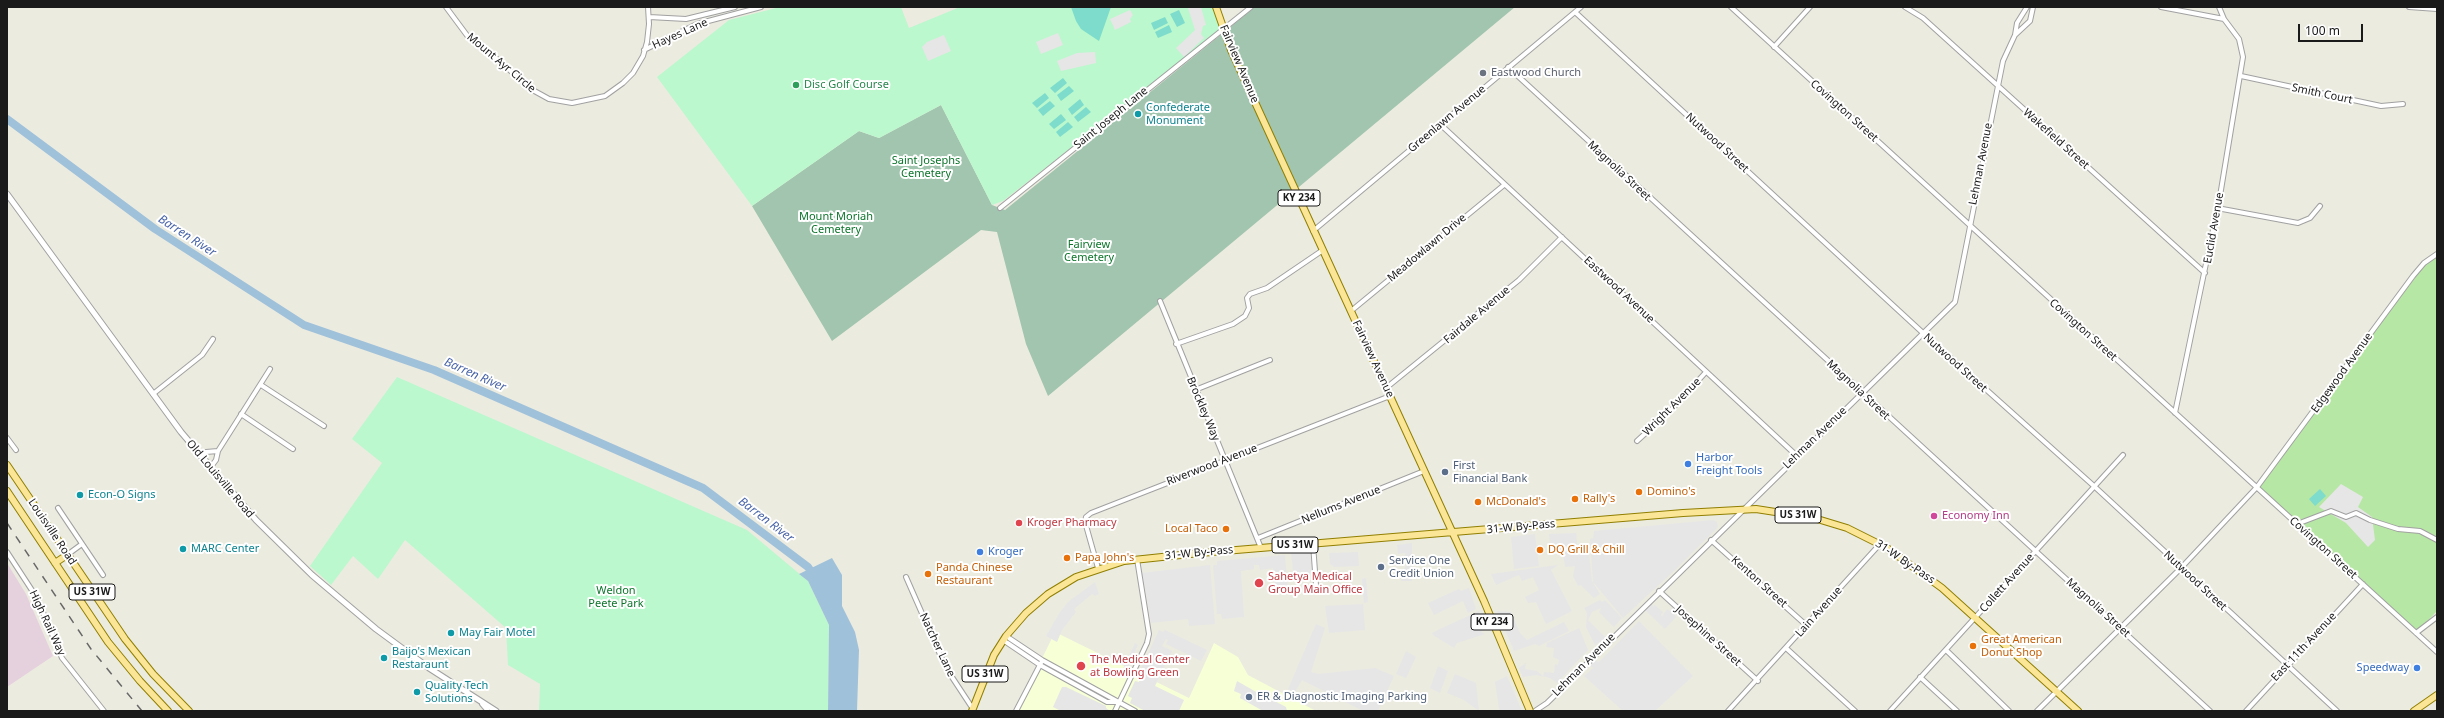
<!DOCTYPE html>
<style>
body{margin:0}
#map{position:relative;width:2444px;height:718px;overflow:hidden;background:#ecebe0;font-family:"Noto Sans",sans-serif}
canvas{display:block}
.frame{position:absolute;inset:0;border:8px solid #1a1a1a;pointer-events:none}
.scale{position:absolute;left:2298px;top:24px;width:65px;height:18px;box-sizing:border-box;border:2px solid #1a1a1a;border-top:0;padding-left:5px;font-size:12px;line-height:14px;white-space:nowrap;color:#1a1a1a;-webkit-text-stroke:3px #fff;paint-order:stroke}
</style>
<div id="map">
<canvas width="2444" height="718"></canvas>
<div class="frame"></div>
<div class="scale">100 m</div>
</div>
<script>
const ctx = document.querySelector('canvas').getContext('2d');
ctx.lineJoin = 'round';
function paint(path, color) { ctx.fillStyle = color; ctx.fill(path, 'evenodd'); }
const shape = rows => new Path2D(rows.map(r => 'M' + r).join(''));
function stroke(path, color, width, dash) { ctx.strokeStyle = color; ctx.lineWidth = width; ctx.lineCap = dash ? 'butt' : 'round'; ctx.setLineDash(dash || []); ctx.stroke(path); }
function drawText(font, color, halo, rows, align = 'center') {
  ctx.font = font + ' "Noto Sans",sans-serif'; ctx.lineWidth = 4; ctx.setLineDash([]); ctx.textBaseline = 'middle'; ctx.strokeStyle = halo; ctx.fillStyle = color; for (const [text, x, y, turn = 0] of rows) {
    ctx.save(); ctx.translate(x, y); ctx.rotate((+turn || 0) * Math.PI / 180); ctx.textAlign = isNaN(turn) ? turn : align; if (halo) ctx.strokeText(text, 0, 0); ctx.fillText(text, 0, 0); ctx.restore();
  }
}
const industrial = shape([
 [7,563,26,594,53,656,7,687]
]);
const education = shape([
 [1055,632,1189,698,1214,643,1238,657,1248,675,1316,711,1016,711]
]);
const grass = shape([
 [2437,256,2437,611,2416,633,2257,487,2430,258]
]);
const cemetery = shape([
 [1255,7,1515,7,1048,396,1026,344,997,232,981,230,832,341,752,206,859,131,879,138,941,105,992,205,1005,210]
]);
const park = shape([
 [780,7,901,7,909,28,960,7,1217,7,1223,29,1003,201,992,205,941,105,879,138,859,131,752,206,657,77,729,20],
 [397,377,747,530,808,581,829,625,828,711,539,711,540,684,508,665,506,628,405,540,378,579,353,556,331,585,310,566,382,463,352,439]
]);
const pitch = shape([
 [1071,7,1111,7,1099,41,1081,29,1076,21],
 [1179,10,1185,23,1177,27,1170,14],
 [1165,17,1168,23,1154,30,1151,23],
 [1169,25,1172,32,1158,38,1155,32],
 [1063,78,1067,83,1055,93,1050,88],
 [1069,86,1074,91,1061,101,1057,95],
 [1045,93,1049,98,1037,108,1032,103],
 [1080,99,1084,105,1072,115,1068,109],
 [1050,101,1055,106,1043,116,1038,110],
 [1086,107,1091,112,1078,122,1074,117],
 [1061,114,1066,120,1054,129,1049,124],
 [1068,122,1073,127,1060,137,1056,132],
 [2320,489,2326,496,2315,506,2309,499]
]);
const parking = shape([
 [1201,7,1206,25,1203,26,1201,34,1204,38,1184,57,1176,48,1195,30,1188,8],
 [1130,10,1133,15,1130,19,1131,22,1115,30,1110,19],
 [1058,33,1063,45,1041,54,1036,42],
 [944,35,951,51,928,61,922,47,927,42],
 [1095,52,1096,63,1061,71,1057,61,1077,53],
 [2341,484,2363,497,2358,507,2372,517,2375,540,2368,547,2346,523,2319,507],
 [1713,520,1717,522,1718,527,1675,570,1623,618,1593,582,1590,539,1593,538,1594,531],
 [1576,533,1578,554,1589,553,1592,581,1600,594,1594,598,1581,585,1578,586,1573,576,1575,566,1565,567,1563,553,1551,554,1549,534],
 [1535,534,1539,566,1514,569,1511,537],
 [1412,543,1412,581,1401,581,1400,570,1404,569,1406,565,1405,553,1398,554,1397,545],
 [1310,551,1312,573,1303,575,1293,571,1291,553],
 [1358,552,1359,566,1334,567,1330,564,1329,553],
 [1285,555,1288,592,1276,593,1273,568,1260,570,1259,565,1254,565,1254,569,1241,571,1244,617,1222,619,1221,614,1217,614,1213,565,1217,565,1217,561],
 [1210,565,1215,624,1189,626,1188,619,1151,623,1142,573],
 [1558,565,1551,570,1572,611,1546,624,1536,602,1528,603,1525,597,1539,590,1533,577,1522,581,1519,575,1496,585,1491,574],
 [1366,578,1368,602,1364,603,1362,579],
 [1095,582,1099,594,1095,596,1092,594,1074,609,1076,612,1062,630,1057,642,1046,636,1060,612,1068,602],
 [1469,588,1476,609,1468,613,1463,601,1434,615,1428,603,1459,589,1461,591],
 [1600,600,1602,602,1605,600,1622,618,1614,627,1599,612,1601,608,1592,612,1588,620,1606,638,1595,645,1586,627,1587,613,1584,608],
 [1652,603,1653,607,1655,605,1663,612,1661,615,1663,618,1662,616,1667,609,1670,611,1673,607,1677,611,1674,614,1676,617,1665,629,1645,610],
 [1363,604,1365,630,1329,633,1325,606],
 [1479,611,1486,628,1481,632,1485,634,1457,643,1454,648,1433,635,1432,633,1442,628],
 [1497,611,1511,612,1520,633,1527,640,1564,622,1569,631,1539,646,1535,644,1514,651],
 [1639,621,1693,676,1655,711,1623,711,1584,676,1593,668,1590,665,1595,659,1598,662,1601,660],
 [1316,624,1325,628,1311,672,1318,674,1375,668,1394,676,1378,711,1363,711,1302,680,1295,692,1288,689],
 [1579,628,1588,650,1557,683,1550,678,1537,675,1523,677,1519,668,1526,663,1525,669,1537,671,1543,676,1544,672,1554,673,1555,664,1558,665,1559,660,1553,657,1554,648,1546,647,1547,643],
 [1159,630,1163,632,1165,630,1207,650,1201,661,1166,644,1168,640,1166,639,1162,646,1172,651,1155,686,1184,700,1179,711,1145,711,1130,703,1132,698,1128,696,1135,681,1139,682,1141,677,1138,675],
 [1135,643,1138,645,1125,673,1122,671],
 [1406,651,1416,657,1406,678,1396,674],
 [1438,666,1448,671,1440,693,1430,688],
 [1455,674,1476,683,1479,711,1464,700,1447,693],
 [1507,676,1521,709,1520,711,1500,711,1499,708,1495,682],
 [1237,681,1258,693,1256,696,1268,701,1269,698,1286,707,1287,711,1263,711,1240,698,1241,694,1234,691],
 [1062,687,1066,687,1106,706,1106,708,1110,711,1061,711,1053,707]
]);
const water = shape([
 [832,558,842,575,842,606,855,632,859,650,857,711,828,711,829,625,808,581,799,574]
]);
const river = shape([
 [7,119,155,229,304,325,434,370,703,488,808,567,815,577]
]);
const minor = shape([
 [446,7,469,38,501,62,529,88,549,99,572,103,605,96,623,83,633,73,643,56,647,42,649,24,648,7],
 [1731,7,2437,652],
 [1905,7,1923,18,2205,273],
 [2161,7,2224,19,2239,39,2243,57,2220,196,2175,413],
 [2219,7,2224,19],
 [2409,7,2437,9],
 [1575,12,1923,333,2095,487,2337,711],
 [649,17,686,19,735,7],
 [2015,35,2017,23,2027,7],
 [1774,47,1810,7],
 [644,50,697,24,761,7],
 [1508,67,2210,711],
 [2241,76,2381,106,2403,104],
 [1441,125,1797,456],
 [1000,208,1251,7],
 [2217,208,2298,223,2310,218,2320,206],
 [1313,231,1581,7],
 [1160,301,1261,548],
 [1351,311,1504,185],
 [1176,344,1233,324,1245,316,1249,308,1247,298,1250,294,1267,288,1323,250],
 [261,385,324,426],
 [1386,388,1519,280,1562,237],
 [1195,390,1270,360],
 [153,394,202,355,213,339],
 [241,414,293,449],
 [7,438,16,450],
 [1637,441,1672,409,1706,372],
 [200,456,206,452,218,451,270,369],
 [210,468,216,460,218,451],
 [58,508,103,575],
 [2297,524,2331,511,2346,517,2356,513,2370,520,2398,529,2420,531,2437,540],
 [1258,538,1424,471],
 [1711,540,1806,625],
 [1313,544,1316,585],
 [7,552,37,598,62,658,104,711],
 [67,555,82,544],
 [1098,568,1085,522,1086,517,1091,513,1390,396],
 [906,577,946,668,973,709],
 [1659,591,1758,681],
 [2416,633,2437,617],
 [1006,636,1042,660,1135,711],
 [1003,640,1040,665,1107,702,1118,702],
 [1786,648,1855,711],
 [1946,650,2009,711],
 [1920,677,1957,711],
 [482,704,488,711],
 [1016,711,1041,663],
 [1115,711,1147,643,1149,634,1137,559],
 [1535,711,1547,703,1955,302,2003,61,2015,35,2030,21,2033,7],
 [1728,711,1880,544],
 [1890,711,2123,455],
 [2037,711,2181,568,2257,487,2413,276,2424,263,2437,254],
 [2246,711,2363,584]
]);
const tertiary = shape([
 [7,194,181,432,256,520,312,575,376,629,429,668,496,711]
]);
const primary = shape([
 [1216,7,1231,50,1484,601,1530,711],
 [7,465,125,639,153,674,189,711],
 [7,491,108,642,140,681,168,711],
 [55,563,67,555],
 [972,711,994,655,1006,636,1026,613,1048,594,1076,577,1124,561,1200,553,1683,513,1756,509,1814,518,1847,528,1887,548,1942,588,2078,711],
 [2414,711,2437,695]
]);
const rail = shape([
 [7,523,91,649,142,711]
]);
const markers = [
 [1483,73,4,"#6b7280"],
 [796,85,4,"#2e9e5b"],
 [1138,114,4,"#0f9aa8"],
 [1688,464,4,"#3f7fe0"],
 [1445,472,4,"#5c6f8a"],
 [1639,492,4,"#e8710a"],
 [80,495,4,"#0f9aa8"],
 [1575,499,4,"#e8710a"],
 [1478,502,4,"#e8710a"],
 [1934,516,4,"#d1479c"],
 [1019,523,4,"#e0444e"],
 [1226,529,4,"#e8710a"],
 [183,549,4,"#0f9aa8"],
 [1540,550,4,"#e8710a"],
 [980,552,4,"#3f7fe0"],
 [1067,558,4,"#e8710a"],
 [1381,567,4,"#5c6f8a"],
 [928,574,4,"#e8710a"],
 [1259,583,5,"#e0444e"],
 [451,633,4,"#0f9aa8"],
 [1973,646,4,"#e8710a"],
 [384,658,4,"#0f9aa8"],
 [1081,666,5,"#e0444e"],
 [2417,668,4,"#3f7fe0"],
 [417,692,4,"#0f9aa8"],
 [1249,697,4,"#5c6f8a"]
];
const shields = [
 [1299,198,42],
 [1798,515,46],
 [1295,545,46],
 [92,592,46],
 [1492,622,42],
 [985,674,46]
];
const shieldNames = [
 ["KY 234",1299,198],
 ["US 31W",1798,515],
 ["US 31W",1295,545],
 ["US 31W",92,592],
 ["KY 234",1492,622],
 ["US 31W",985,674]
];
const streetNames = [
 ["Hayes Lane",680,34,-24],
 ["Mount Ayr Circle",501,63,40],
 ["Fairview Avenue",1239,64,67],
 ["Smith Court",2322,94,12],
 ["Covington Street",1844,111,42],
 ["Saint Joseph Lane",1111,118,-39],
 ["Greenlawn Avenue",1447,119,-40],
 ["Wakefield Street",2056,139,42],
 ["Nutwood Street",1717,143,43],
 ["Lehman Avenue",1981,164,-79],
 ["Magnolia Street",1619,171,43],
 ["Euclid Avenue",2214,228,-80],
 ["Meadowlawn Drive",1427,248,-40],
 ["Eastwood Avenue",1619,290,43],
 ["Fairdale Avenue",1477,315,-40],
 ["Covington Street",2083,330,42],
 ["Fairview Avenue",1373,359,65],
 ["Nutwood Street",1955,363,42],
 ["Edgewood Avenue",2342,373,-54],
 ["Magnolia Street",1858,390,43],
 ["Wright Avenue",1672,407,-45],
 ["Brockley Way",1203,409,67],
 ["Lehman Avenue",1815,438,-44],
 ["Riverwood Avenue",1212,465,-21],
 ["Old Louisville Road",220,479,50],
 ["Nellums Avenue",1341,505,-22],
 ["31-W By-Pass",1521,527,-5],
 ["Louisville Road",52,532,56],
 ["Covington Street",2323,548,42],
 ["31-W By-Pass",1199,553,-5],
 ["31-W By-Pass",1905,562,34],
 ["Nutwood Street",2195,581,43],
 ["Kenton Street",1759,582,42],
 ["Collett Avenue",2007,583,-48],
 ["Magnolia Street",2098,608,42],
 ["Lain Avenue",1819,612,-48],
 ["High Rail Way",47,623,65],
 ["Josephine Street",1708,636,42],
 ["Natcher Lane",937,645,65],
 ["East 11th Avenue",2304,647,-47],
 ["Lehman Avenue",1584,665,-45]
];
const worshipNames = [
 ["Eastwood Church",1491,73]
];
const leisureNames = [
 ["Disc Golf Course",804,85]
];
const cultureNames = [
 ["Confederate",1146,108],
 ["Monument",1146,121],
 ["Econ-O Signs",88,495],
 ["MARC Center",191,549],
 ["May Fair Motel",459,633],
 ["Baijo's Mexican",392,652],
 ["Restaraunt",392,665],
 ["Quality Tech",425,686],
 ["Solutions",425,699]
];
const parkNames = [
 ["Saint Josephs",926,161],
 ["Cemetery",926,174],
 ["Mount Moriah",836,217],
 ["Cemetery",836,230],
 ["Fairview",1089,245],
 ["Cemetery",1089,258],
 ["Weldon",616,591],
 ["Peete Park",616,604]
];
const shopNames = [
 ["Harbor",1696,458],
 ["Freight Tools",1696,471],
 ["Kroger",988,552],
 ["Speedway",2409,668,"right"]
];
const serviceNames = [
 ["First",1453,466],
 ["Financial Bank",1453,479],
 ["Service One",1389,561],
 ["Credit Union",1389,574],
 ["ER & Diagnostic Imaging Parking",1257,697]
];
const foodNames = [
 ["Domino's",1647,492],
 ["Rally's",1583,499],
 ["McDonald's",1486,502],
 ["Local Taco",1218,529,"right"],
 ["DQ Grill & Chill",1548,550],
 ["Papa John's",1075,558],
 ["Panda Chinese",936,568],
 ["Restaurant",936,581],
 ["Great American",1981,640],
 ["Donut Shop",1981,653]
];
const hotelNames = [
 ["Economy Inn",1942,516]
];
const healthNames = [
 ["Kroger Pharmacy",1027,523],
 ["Sahetya Medical",1268,577],
 ["Group Main Office",1268,590],
 ["The Medical Center",1090,660],
 ["at Bowling Green",1090,673]
];
const waterNames = [
 ["Barren River",187,236,33],
 ["Barren River",475,375,24],
 ["Barren River",766,520,37]
];
paint(industrial, '#e5d1dd');
paint(education, '#f6ffd6');
paint(grass, '#b7e7a5');
paint(cemetery, '#a1c5ae');
paint(park, '#bbf8cd');
paint(pitch, '#7ddccc');
paint(parking, '#e6e6e6');
paint(water, '#a0c1da');
stroke(river, '#a0c1da', 8);
stroke(minor, '#a1a1a1', 6);
stroke(tertiary, '#a1a1a1', 7);
stroke(primary, '#907f01', 8);
stroke(minor, '#fff', 4);
stroke(tertiary, '#fff', 5);
stroke(primary, '#fbe596', 6);
stroke(rail, '#686868', 1.5, [8, 8]);
for (const [x, y, r, color] of markers) { const dot = new Path2D(); dot.arc(x, y, r, 0, 2 * Math.PI); ctx.fillStyle = color; ctx.fill(dot); stroke(dot, '#fff', 1.5); }
for (const [x, y, w] of shields) { const box = new Path2D(); box.roundRect(x - w / 2, y - 8, w, 16, 3); ctx.fillStyle = '#fff'; ctx.fill(box); stroke(box, '#1a1a1a', 1); }
drawText('bold 10px', '#1a1a1a', null, shieldNames);
drawText('11px', '#1a1a1a', '#fff', streetNames);
drawText('11px', '#5b616d', '#fff', worshipNames, 'left');
drawText('11px', '#27864d', '#fff', leisureNames, 'left');
drawText('11px', '#0d838f', '#fff', cultureNames, 'left');
drawText('11px', '#0c752b', '#fff', parkNames);
drawText('11px', '#366cbe', '#fff', shopNames, 'left');
drawText('11px', '#4e5e75', '#fff', serviceNames, 'left');
drawText('11px', '#c56008', '#fff', foodNames, 'left');
drawText('11px', '#b23c85', '#fff', hotelNames, 'left');
drawText('11px', '#be3a42', '#fff', healthNames, 'left');
drawText('italic 12px', '#4964a8', '#fff', waterNames);
</script>
